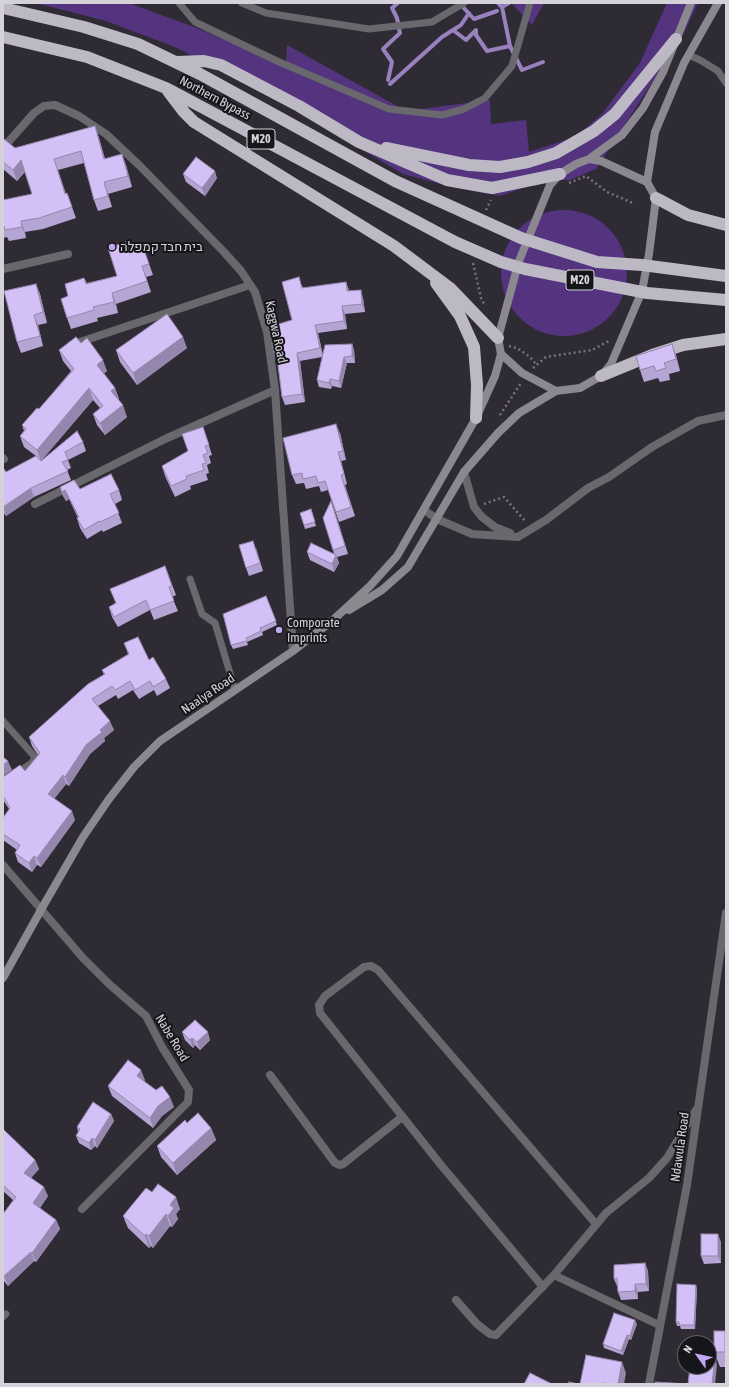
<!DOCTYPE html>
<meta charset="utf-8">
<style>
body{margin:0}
#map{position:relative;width:729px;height:1387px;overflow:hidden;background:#2f2b35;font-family:"Asap Condensed",sans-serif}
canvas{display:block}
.frame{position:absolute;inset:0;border:4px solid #d4d2d8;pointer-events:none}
.north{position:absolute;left:677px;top:1335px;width:40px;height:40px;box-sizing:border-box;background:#161519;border:1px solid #626165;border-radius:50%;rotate:303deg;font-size:11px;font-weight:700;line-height:16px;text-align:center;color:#d4d2d8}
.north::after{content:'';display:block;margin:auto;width:14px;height:18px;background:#c3a7f2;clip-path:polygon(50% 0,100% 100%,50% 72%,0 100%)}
</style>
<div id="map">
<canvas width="729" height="1387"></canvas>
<div class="frame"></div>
<div class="north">N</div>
</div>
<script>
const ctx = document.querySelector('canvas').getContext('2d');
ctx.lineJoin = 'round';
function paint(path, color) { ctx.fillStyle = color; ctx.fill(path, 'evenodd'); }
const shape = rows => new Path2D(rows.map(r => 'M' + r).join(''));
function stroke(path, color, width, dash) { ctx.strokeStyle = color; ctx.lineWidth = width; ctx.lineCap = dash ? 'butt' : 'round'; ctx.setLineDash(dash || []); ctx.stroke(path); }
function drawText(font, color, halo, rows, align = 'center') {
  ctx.font = font + ' "Asap Condensed",Heebo,sans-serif'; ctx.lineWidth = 4; ctx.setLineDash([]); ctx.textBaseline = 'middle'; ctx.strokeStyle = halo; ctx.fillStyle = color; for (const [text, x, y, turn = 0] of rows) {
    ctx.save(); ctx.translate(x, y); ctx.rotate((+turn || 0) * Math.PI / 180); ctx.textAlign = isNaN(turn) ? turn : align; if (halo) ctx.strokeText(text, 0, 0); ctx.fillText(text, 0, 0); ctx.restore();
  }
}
const green = shape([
 [36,3,129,3,194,27,286,66,287,45,406,111,490,100,491,124,526,120,529,152,575,137,602,114,640,63,667,3,698,3,683,35,596,169,570,180,545,180,500,196,452,187,403,174,281,102,175,47,106,21],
 [511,3,544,3,532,25],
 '501 273a63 63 0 1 1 126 0a63 63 0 1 1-126 0Z'
]);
const stream = shape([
 [498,3,502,7,510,46,522,70,543,62],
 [461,5,474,19,497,11],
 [502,7,509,3],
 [453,30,461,25,469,13],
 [476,31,476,35,487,51,510,46],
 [388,80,392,62,383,49,400,33,397,18,392,8,398,3],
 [390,84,442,37,453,30,466,40,476,30]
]);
const path = shape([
 [569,183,586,176,607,192,633,203],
 [486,210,491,200],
 [473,263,481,298,484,304],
 [509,346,517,348,530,357,536,364],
 [533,368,546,357,592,350,609,341],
 [500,415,521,383],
 [484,504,504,497,525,521]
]);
const service = shape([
 [179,3,195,22,277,61,389,109,442,115,464,109,485,98,512,66,530,3],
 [242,3,266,13,369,29,432,22,464,3],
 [689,55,700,60,718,71,726,83],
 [190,579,202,614,215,623,235,690],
 [3,721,35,757,32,763,3,782],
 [3,1317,6,1314]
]);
const minor = shape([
 [3,148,34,113,44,106,55,105,79,116,106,134,139,165,224,252,241,271,255,292,267,332,275,390,293,651],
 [3,269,68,254],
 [71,345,250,285],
 [3,458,4,459],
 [35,504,165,439,275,390],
 [3,865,83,958,109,984,146,1016,162,1047,189,1090,188,1102,82,1209],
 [270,1075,335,1163,339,1165,343,1164,402,1117],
 [543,1287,441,1165,320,1013,319,1005,325,996,364,967,371,966,378,970,596,1224],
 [456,1300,477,1324,490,1334,496,1335,554,1275],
 [659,1325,554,1275,606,1213,649,1178,667,1158,696,1110],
 [649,1384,687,1185,726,913]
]);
const tertiary = shape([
 [464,472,474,507,482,517,495,527,510,533],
 [424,510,437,519,472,534,518,537,546,520,588,488,609,477,652,447,698,421,726,415]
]);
const secondary = shape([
 [589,159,601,161,647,182,656,198,649,254,642,291,611,364,601,376,580,388,556,391,522,373,501,354,498,338,519,261,550,185,560,174,576,164,589,159],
 [589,159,622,135,643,108,663,72,691,3],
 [647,182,655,132,684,63,718,3],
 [349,610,382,590,408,567,464,472,498,433,519,413,556,391],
 [3,978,42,908,83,837,109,799,134,767,160,741,293,651,333,620,370,586,397,556,476,418,495,376,501,354]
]);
const motorway = shape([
 [3,8,84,27,138,44,200,74,395,181,521,238,597,262,642,265,726,276],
 [3,37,87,57,166,88,455,242,501,262,525,269,647,293,726,300],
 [176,62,204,61,221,65,299,106,359,142,447,180,492,188,560,174],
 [168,91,184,112,194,122,394,246,450,288,498,338],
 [386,148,469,165,500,167,528,162,556,153,594,131,615,114,676,39],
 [656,198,688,215,726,225],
 [436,283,460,316,474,347,477,385,476,418],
 [601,376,652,355,683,345,726,339]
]);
const wall = shape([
 [95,126,99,138,105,159,126,165,132,187,108,194,112,207,98,211,94,200,84,163,58,170,66,194,67,193,76,218,43,229,25,232,26,238,9,241,7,237,3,238,3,200,32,194,25,172,17,181,3,169,3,140,15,148],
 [183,174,217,178,205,196,186,182],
 [142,244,153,275,146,277,151,292,116,304,118,313,97,318,98,321,71,329,67,318,68,296,84,278,87,283,117,276,129,249],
 [346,282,349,291,363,298,365,312,345,314,347,329,318,333,323,355,352,344,354,350,355,363,347,363,341,388,332,386,331,389,319,387,317,380,322,357,300,361,305,402,285,405,282,397,278,365,275,357,277,342,292,320,302,285,303,288],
 [36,284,40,294,47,323,38,325,43,346,21,353,17,342],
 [81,343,107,371,104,373,115,388,119,399,118,400,127,417,105,435,97,425,93,414,100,408,93,400,41,461,83,442,86,451,68,460,71,468,67,470,71,480,34,497,6,516,3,512,3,468,6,472,36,456,24,447,20,436,24,431,22,425,39,409,71,371,63,361,59,350],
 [672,344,676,355,680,371,669,374,670,380,660,382,658,378,644,382,640,370],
 [187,348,137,385,120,362,116,350],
 [203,427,212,455,209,456,211,463,207,465,209,473,206,474,208,480,190,486,191,489,175,497,165,476,162,466,188,451],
 [340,433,346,460,341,461,347,484,345,485,355,516,339,522,328,490,321,492,319,486,306,489,304,483,296,484,292,475],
 [60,487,80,489,119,490,122,500,115,504,122,523,103,532,102,530,87,539,80,528,77,518,78,518,69,499,66,501,63,496],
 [311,509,316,526,305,529,300,513],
 [334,509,348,554,337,557,339,563,334,572,310,560,307,552,334,554,333,550],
 [256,548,263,571,249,576,246,568],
 [165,566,176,595,172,597,178,611,154,620,150,610,118,627,112,617,109,607,116,603,110,589],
 [266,596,277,625,262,632,263,635,247,642,248,645,233,649,231,645],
 [124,643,149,660,166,679,170,688,157,696,154,690,139,699,133,690,118,699,116,695,98,706,114,730,104,738,105,741,90,754,69,786,66,784,54,799,75,820,41,867,37,865,32,872,18,862,15,853,17,850,3,840,3,818,9,809,3,800,3,777,25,771,38,755,32,746,29,737,104,675,102,670,128,654],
 [182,1032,210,1040,200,1050,195,1045,193,1048,185,1040],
 [145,1080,144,1081,174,1107,162,1116,153,1128,112,1096,108,1086],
 [111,1114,114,1121,97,1148,95,1146,91,1150,79,1143,76,1136,78,1132,77,1127],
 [187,1123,211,1128,216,1140,177,1175,161,1157,157,1146],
 [3,1129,35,1160,39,1169,31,1178,48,1196,40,1208,56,1220,60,1229,36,1262,34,1261,8,1286,3,1280,3,1214,13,1200,3,1191],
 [152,1192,180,1209,176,1214,178,1219,172,1227,170,1226,153,1248,151,1246,149,1248,128,1228,123,1216],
 [721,1242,721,1263,704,1264,701,1256],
 [645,1263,648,1271,649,1291,638,1292,638,1299,621,1300,618,1292,618,1286,617,1286,614,1279],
 [697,1289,695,1329,681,1329,680,1326,677,1326,676,1322],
 [637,1324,631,1340,629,1339,623,1355,604,1348,603,1344],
 [725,1331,726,1333,726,1367,720,1367,714,1352]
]);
const shadedWall = shape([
 [95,126,99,138,108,170,104,159],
 [122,154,126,165,132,187,128,176],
 [21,160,25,171,17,181,13,170],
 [215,171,217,178,205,196,202,188],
 [104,182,108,194,112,207,108,196],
 [21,221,25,232,26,238,22,227],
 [346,282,349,290,350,299,347,291],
 [36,284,40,294,47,323,43,312],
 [361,290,363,298,365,312,362,304],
 [112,293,116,304,118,313,114,302],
 [342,306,345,314,347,329,344,321],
 [34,315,38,325,43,346,40,336],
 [315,325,318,333,323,356,320,348],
 [183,337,187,348,137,385,133,373],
 [352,344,354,350,355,363,352,356],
 [672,344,676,355,680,371,676,359],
 [297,353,300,361,305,402,302,394],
 [344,357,347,363,341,388,339,381],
 [103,360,107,371,101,376,97,365],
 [330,379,332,386,331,389,329,383],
 [89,388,93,400,41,461,37,450],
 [115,388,119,399,115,402,111,391],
 [123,405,127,417,105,435,100,423],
 [336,424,340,433,346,460,343,451],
 [338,452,341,461,347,484,344,474],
 [31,488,34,497,6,516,3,507],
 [65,490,69,499,66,501,62,492],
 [331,501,334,509,348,554,345,546],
 [336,555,339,563,334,572,332,564],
 [110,721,114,730,104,738,105,741,90,754,69,786,65,777,86,745,100,730],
 [8,761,12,770,3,776,3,765],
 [63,775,66,784,51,803,48,794],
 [72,811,75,820,41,867,37,858],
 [34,856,37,865,32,872,29,863],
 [208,1032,210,1040,200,1050,197,1042],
 [192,1038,195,1045,193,1048,190,1040],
 [141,1070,145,1080,141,1086,137,1076],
 [170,1097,174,1107,162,1116,153,1128,150,1118,158,1106],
 [111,1114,114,1121,97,1148,95,1140],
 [211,1128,216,1140,177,1175,173,1163],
 [92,1138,95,1146,91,1150,89,1143],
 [35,1160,39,1169,27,1182,24,1173],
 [44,1187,48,1196,36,1213,33,1203],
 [176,1197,180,1209,176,1214,178,1219,172,1227,168,1216,170,1205],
 [166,1214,170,1226,153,1248,149,1236],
 [56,1220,60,1229,36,1262,32,1253],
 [146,1234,151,1246,149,1248,145,1236],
 [718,1234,721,1242,721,1263,718,1256],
 [31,1252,34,1261,8,1286,4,1276],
 [645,1263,648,1271,649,1291,646,1284],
 [635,1284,638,1292,638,1299,635,1291],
 [696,1285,697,1289,695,1329,694,1325],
 [635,1320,637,1324,631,1340,630,1336],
 [725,1331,726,1333,726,1353,725,1352],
 [627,1335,629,1339,623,1355,621,1351],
 [715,1358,717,1365,715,1384,712,1384],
 [622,1362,626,1373,624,1384,618,1384]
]);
const building = shape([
 [95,126,104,159,122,154,128,176,104,182,108,196,94,200,81,151,54,159,65,194,67,193,72,207,39,218,21,221,22,227,5,230,4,226,3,226,3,200,32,194,21,160,13,170,3,162,3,140,4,139,15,148,95,126],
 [196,157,215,171,202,188,183,174,196,157],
 [126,242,129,249,142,244,149,264,142,266,147,281,112,293,114,302,93,307,94,310,67,318,61,299,68,296,65,284,84,278,86,284,117,276,108,248,126,242],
 [299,277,302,288,346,282,347,291,361,290,362,304,342,306,344,321,315,325,320,348,297,353,302,394,282,397,277,357,275,357,272,343,277,342,272,326,292,320,282,282,299,277],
 [36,284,43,312,34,315,40,336,17,342,4,291,36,284],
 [167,314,183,337,133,373,116,350,167,314],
 [76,337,81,343,87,338,103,360,97,365,115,388,111,391,123,405,100,423,93,414,103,406,89,388,37,450,20,436,26,429,22,425,37,408,39,409,74,369,59,350,76,337],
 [352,344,352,356,344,357,339,381,330,379,329,383,317,380,325,345,352,344],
 [672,344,676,359,664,363,666,368,656,371,654,366,640,370,636,356,672,344],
 [336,424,343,451,338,452,344,474,341,475,351,507,336,512,325,481,318,483,316,476,303,479,302,473,292,475,283,438,336,424],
 [203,427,209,445,205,446,208,453,203,455,206,463,202,464,204,470,186,476,187,479,171,486,162,466,188,451,182,434,203,427],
 [77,431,83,442,65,452,68,460,62,462,68,471,31,488,3,507,3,468,6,472,36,456,41,461,77,431],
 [111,474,119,490,110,494,119,513,100,522,99,521,84,530,77,518,79,517,65,490,62,492,60,487,74,480,80,489,111,474],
 [331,501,345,546,333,550,323,518,331,501],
 [311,509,315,522,304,525,300,513,311,509],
 [253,541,260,563,246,568,239,545,253,541],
 [311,543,336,555,332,564,307,552,311,543],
 [165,566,172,586,169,587,174,601,150,610,146,600,114,617,109,607,116,603,110,589,165,566],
 [266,596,276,621,260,628,261,631,246,638,247,641,231,645,223,614,266,596],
 [138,637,149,660,153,657,166,679,153,687,150,681,135,690,130,681,115,690,112,686,92,699,110,721,100,730,102,732,86,745,65,777,63,775,48,794,72,811,37,858,34,856,29,863,15,853,20,845,3,834,3,818,10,808,3,796,3,777,20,765,25,771,40,753,29,737,88,684,105,674,102,670,129,654,124,643,138,637],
 [3,757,8,761,3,765,3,757],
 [195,1020,208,1032,197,1042,192,1038,190,1040,182,1032,195,1020],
 [128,1060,141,1070,137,1076,156,1090,162,1086,170,1097,158,1106,150,1118,108,1086,128,1060],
 [93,1102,111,1114,95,1140,92,1138,89,1143,76,1136,80,1129,77,1127,93,1102],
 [198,1113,211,1128,173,1163,157,1146,185,1120,187,1123,198,1113],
 [3,1129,35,1160,24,1173,44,1187,33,1203,56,1220,32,1253,31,1252,4,1276,3,1275,3,1214,16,1197,3,1185,3,1129],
 [158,1184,176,1197,170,1205,174,1208,168,1216,166,1214,149,1236,146,1234,145,1236,123,1216,146,1188,152,1192,158,1184],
 [701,1234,718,1234,718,1256,701,1256,701,1234],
 [645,1263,646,1284,635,1284,635,1291,618,1292,617,1278,614,1279,614,1265,645,1263],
 [677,1284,696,1285,694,1325,679,1325,679,1322,676,1322,677,1284],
 [614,1313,635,1320,630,1336,627,1335,621,1351,603,1344,614,1313],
 [714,1331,725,1331,725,1352,714,1352,714,1331],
 [586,1355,622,1362,618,1384,611,1384,604,1383,604,1384,580,1384,586,1355],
 [709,1357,715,1358,712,1384,655,1384,655,1382,688,1384,690,1367,709,1367,709,1357],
 [530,1373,552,1384,524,1384,530,1373],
 [569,1382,578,1384,569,1384,569,1382]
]);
const markers = [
 [112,247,4,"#c3a7f2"],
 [279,630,4,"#c3a7f2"]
];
const shields = [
 [261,139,28],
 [580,280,28]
];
const shieldNames = [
 ["M20",261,139],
 ["M20",580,280]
];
const streetNames = [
 ["Northern Bypass",215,98,28],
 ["Kaggwa Road",276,332,78],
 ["Naalya Road",208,694,-34],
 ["Nabe Road",172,1038,59],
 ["Ndawula Road",680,1147,-82]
];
const poiNames = [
 ["בית חבד קמפלה",120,247],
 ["Comporate",287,623],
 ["Imprints",287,638]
];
paint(green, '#54337f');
stroke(stream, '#9881bd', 4);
stroke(path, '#76737b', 2.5, [2, 3]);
stroke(service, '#69686d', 7);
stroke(minor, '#69686d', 8);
stroke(tertiary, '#69686d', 8);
stroke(secondary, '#8b8890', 8);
stroke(motorway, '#bcb8c4', 12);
paint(wall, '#b5a5d4');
paint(shadedWall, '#9486ac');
paint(building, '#d3c0f6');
stroke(building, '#9486ac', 1);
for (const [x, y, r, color] of markers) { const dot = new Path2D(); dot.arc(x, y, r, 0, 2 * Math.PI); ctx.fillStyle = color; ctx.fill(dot); stroke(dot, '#161519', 1.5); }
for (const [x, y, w] of shields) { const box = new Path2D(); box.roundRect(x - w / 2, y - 10, w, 20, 3); ctx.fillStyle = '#161519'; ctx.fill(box); stroke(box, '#d4d2d8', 1); }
drawText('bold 12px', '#d4d2d8', null, shieldNames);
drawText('13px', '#d4d2d8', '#161519', streetNames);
drawText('13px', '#d4d2d8', '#161519', poiNames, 'left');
</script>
